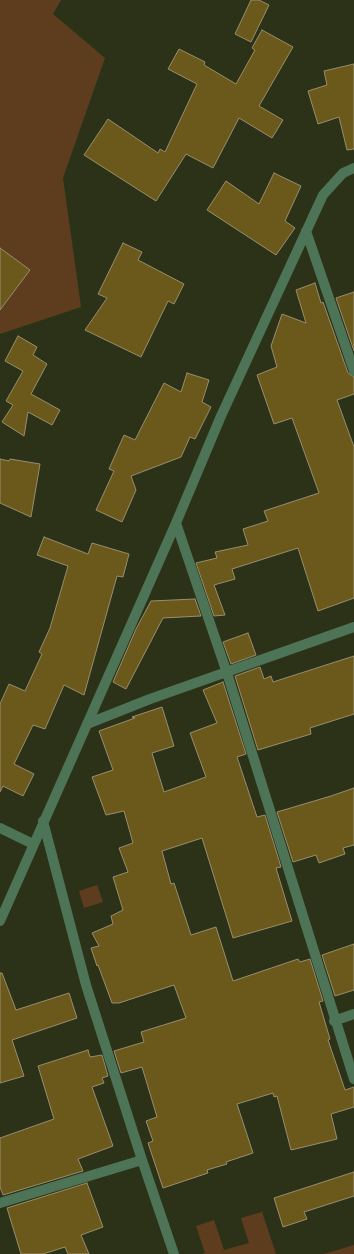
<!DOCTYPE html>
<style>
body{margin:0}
canvas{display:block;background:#2b3217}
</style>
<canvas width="354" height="1254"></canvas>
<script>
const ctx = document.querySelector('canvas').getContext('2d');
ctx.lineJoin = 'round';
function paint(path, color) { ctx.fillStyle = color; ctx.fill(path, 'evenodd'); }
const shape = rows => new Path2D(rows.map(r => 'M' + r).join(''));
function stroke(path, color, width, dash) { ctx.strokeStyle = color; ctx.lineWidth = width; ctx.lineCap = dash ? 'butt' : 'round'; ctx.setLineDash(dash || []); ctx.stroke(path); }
const green = shape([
 [0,0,61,0,53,14,105,58,63,178,81,307,0,334],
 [97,885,103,902,84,908,79,891],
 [262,1212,276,1254,201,1254,205,1253,196,1226,214,1220,224,1250,249,1243,241,1218],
 [354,1245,354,1254,324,1254]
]);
const building = shape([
 [251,0,259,0,269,5,251,42,235,34,251,0],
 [262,30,293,47,259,106,283,120,272,138,239,118,213,168,186,154,156,201,84,155,108,119,158,153,160,149,165,152,197,84,168,69,179,49,205,62,204,65,236,84,255,50,252,48,262,30],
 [354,64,354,149,347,150,339,117,318,124,308,91,327,85,324,71,354,64],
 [274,173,301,186,285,221,295,228,276,255,207,210,226,181,259,204,274,173],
 [123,243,142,252,138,260,184,284,174,304,168,301,141,357,85,330,107,298,98,294,123,243],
 [0,248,30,270,0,310,0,248],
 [315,283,321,303,323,302,348,373,354,377,354,394,337,400,354,447,354,598,318,611,298,548,232,569,235,579,214,585,225,615,214,616,196,563,217,558,215,552,248,545,243,529,268,521,264,511,319,493,292,418,274,424,257,375,277,367,271,346,282,314,306,323,296,290,315,283],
 [354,292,354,351,336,298,354,292],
 [18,336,37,347,33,355,47,364,31,394,60,410,52,425,28,412,24,436,2,422,13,405,6,401,23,371,5,361,18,336],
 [187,373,209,380,202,402,211,407,195,439,190,437,181,457,131,476,136,490,122,522,96,510,114,471,109,469,124,435,135,440,164,383,181,392,187,373],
 [0,459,9,461,10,459,40,464,31,517,0,503,0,459],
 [44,537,88,554,92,543,129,554,123,577,117,576,84,695,64,685,45,729,33,725,14,764,34,774,23,796,3,786,0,792,0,704,9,684,25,691,42,654,39,652,50,628,68,566,37,555,44,537],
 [195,599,201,616,163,618,126,689,113,682,136,629,151,601,195,599],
 [248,633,256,655,231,664,223,642,248,633],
 [354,656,354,714,310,728,311,734,258,750,235,676,260,667,264,679,271,676,273,682,354,656],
 [223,682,246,754,237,757,257,817,265,815,281,867,276,868,292,921,233,938,202,838,162,851,171,884,174,883,191,935,216,927,233,981,298,959,300,962,310,959,323,1001,319,1002,330,1039,328,1040,345,1090,354,1087,354,1107,331,1114,337,1139,291,1150,277,1096,274,1097,273,1093,237,1104,253,1153,226,1162,227,1164,207,1170,208,1173,163,1188,148,1143,153,1141,146,1121,157,1117,142,1067,121,1073,114,1051,144,1042,141,1032,186,1018,174,985,119,1003,112,1003,98,965,97,966,91,948,99,946,92,933,113,924,111,916,123,910,113,877,128,872,119,848,133,843,124,811,106,815,92,777,113,770,99,731,135,718,132,717,162,707,174,746,152,753,164,792,206,777,190,733,217,723,203,690,223,682],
 [354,788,354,845,343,848,345,854,319,863,316,855,293,862,277,812,331,796,354,788],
 [354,944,354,990,335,996,322,955,354,944],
 [0,973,2,973,16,1010,69,993,77,1018,12,1040,24,1076,0,1083,0,973],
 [88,1050,90,1057,102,1055,108,1076,102,1078,104,1083,92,1087,113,1146,78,1159,83,1171,3,1195,0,1187,0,1138,54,1119,38,1066,88,1050],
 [354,1172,354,1196,304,1212,307,1219,283,1227,274,1198,354,1172],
 [87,1183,103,1227,81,1235,89,1254,68,1254,65,1247,43,1254,21,1254,7,1208,87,1183]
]);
const minor = shape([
 [306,231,354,371],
 [176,523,227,673,354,1079],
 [87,724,150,699,354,627],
 [43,821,86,985,142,1160],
 [0,828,33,844],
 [0,921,176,523,221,416,323,195,343,173,354,168],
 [334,1021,354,1014],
 [0,1203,142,1160,174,1254]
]);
paint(green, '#5e3d1f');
paint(building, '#6b591c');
stroke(building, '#988d6e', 1);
stroke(minor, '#4d7456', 10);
</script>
